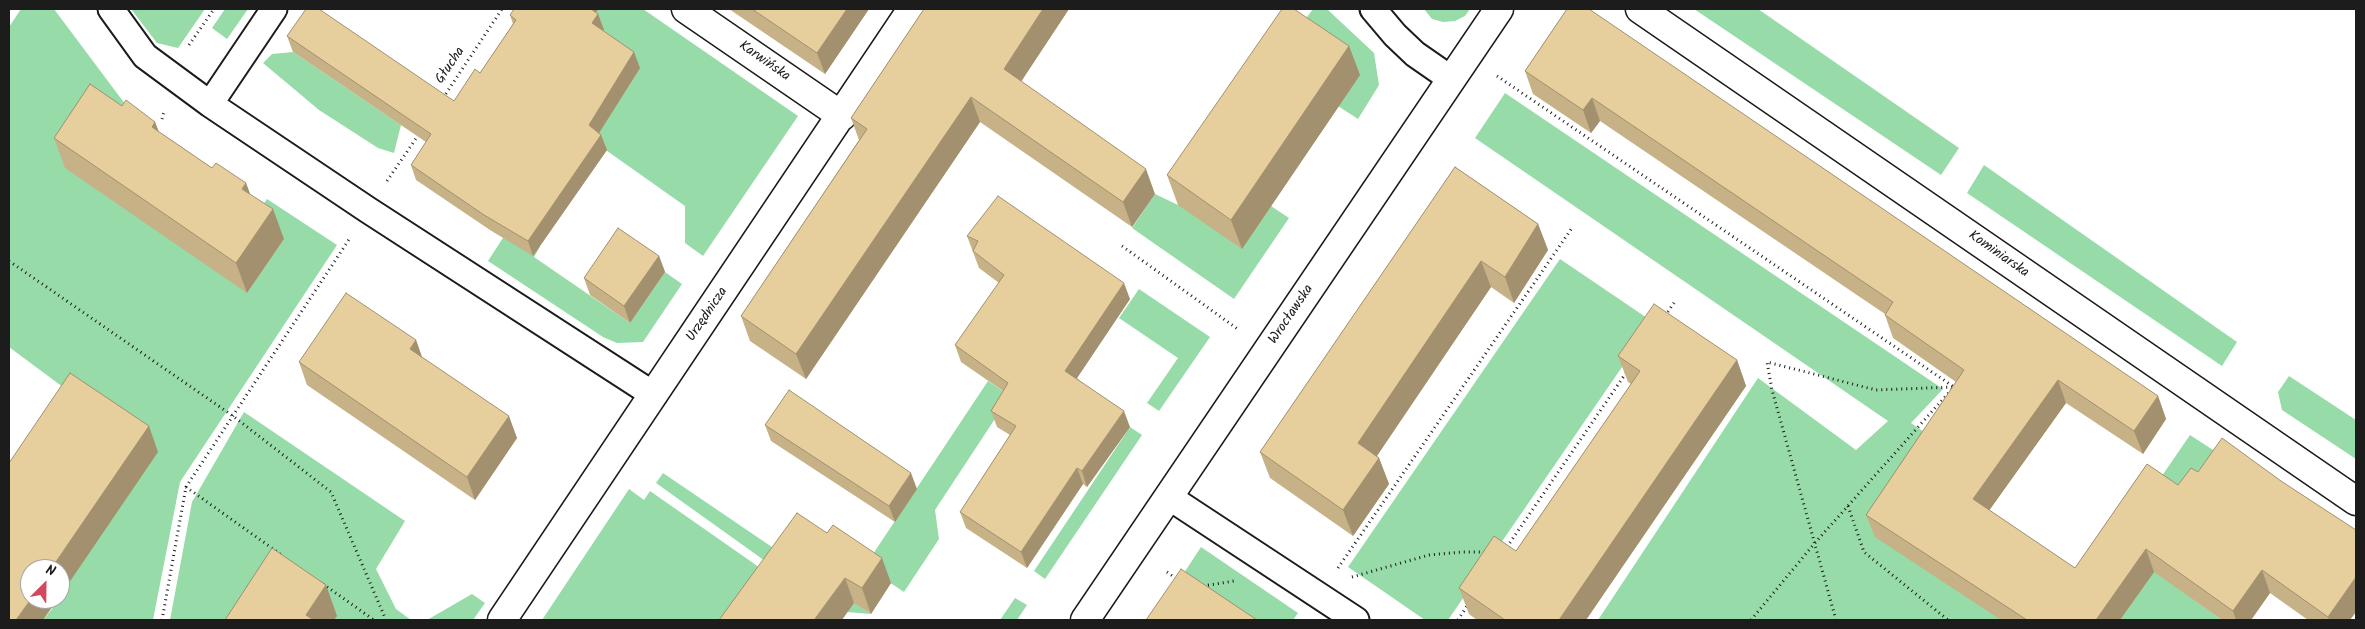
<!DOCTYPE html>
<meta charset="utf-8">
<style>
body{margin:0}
#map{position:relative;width:2365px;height:629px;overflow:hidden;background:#fff;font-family:Kalam,sans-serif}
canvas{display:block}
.frame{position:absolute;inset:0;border:10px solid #1c1c1c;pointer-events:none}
.north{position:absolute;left:20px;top:559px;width:50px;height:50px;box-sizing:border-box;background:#fff;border:1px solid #a4a4a4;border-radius:50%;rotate:23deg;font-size:14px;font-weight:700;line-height:20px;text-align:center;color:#1c1c1c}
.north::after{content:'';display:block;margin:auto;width:18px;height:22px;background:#d1495b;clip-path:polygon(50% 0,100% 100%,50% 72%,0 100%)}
</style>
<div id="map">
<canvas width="2365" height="629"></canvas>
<div class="frame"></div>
<div class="north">N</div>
</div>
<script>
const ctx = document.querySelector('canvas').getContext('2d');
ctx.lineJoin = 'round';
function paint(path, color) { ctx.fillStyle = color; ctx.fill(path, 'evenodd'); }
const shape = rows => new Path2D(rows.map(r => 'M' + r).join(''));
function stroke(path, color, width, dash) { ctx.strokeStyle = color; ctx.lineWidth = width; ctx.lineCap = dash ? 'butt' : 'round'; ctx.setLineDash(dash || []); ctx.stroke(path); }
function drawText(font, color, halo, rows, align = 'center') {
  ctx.font = font + ' Kalam,sans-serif'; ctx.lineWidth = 5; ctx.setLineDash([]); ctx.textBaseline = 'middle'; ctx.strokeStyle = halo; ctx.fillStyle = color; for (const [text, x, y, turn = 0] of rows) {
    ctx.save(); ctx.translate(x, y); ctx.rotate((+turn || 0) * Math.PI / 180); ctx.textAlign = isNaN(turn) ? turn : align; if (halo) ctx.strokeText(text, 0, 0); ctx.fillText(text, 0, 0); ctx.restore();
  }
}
const green = shape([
 [21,9,54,9,140,124,247,293,284,239,253,219,267,199,337,245,180,482,153,620,43,620,60,599,79,399,9,347,9,27],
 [131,9,205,9,178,48,157,43],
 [225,9,248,9,227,39,212,28],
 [599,9,643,9,798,116,703,256,685,243,685,206,576,129,588,52,604,30,590,20],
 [1313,9,1327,9,1374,53,1379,85,1358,119,1338,106,1296,32],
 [1424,9,1470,9,1465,16,1455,21,1443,22,1432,19],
 [1694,9,1758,9,1959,148,1941,175],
 [293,52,401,125,394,153,378,148,319,110,263,63,272,54],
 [1505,93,1943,389,1911,423,1940,443,2001,620,1598,620,1758,378,1856,450,1888,421,1475,138],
 [1984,165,2237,342,2222,366,1967,193],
 [1155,194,1178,205,1271,206,1289,218,1234,299,1132,228],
 [510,227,540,247,534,257,630,323,665,272,682,284,643,342,617,343,603,337,488,261],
 [1560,259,1653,322,1448,620,1425,620,1348,567],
 [1139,289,1210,337,1159,411,1147,403,1178,358,1119,318],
 [2289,376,2356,420,2356,459,2282,410,2278,392],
 [988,381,1010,396,935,510,939,539,904,592,865,566],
 [244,412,405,521,376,569,396,609,411,620,170,620,192,502],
 [1130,427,1142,435,1045,579,1034,571],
 [2190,435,2230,461,2206,495,2155,486],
 [663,473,844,596,871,614,835,611,656,483],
 [629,489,644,500,650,491,776,579,746,620,542,620],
 [1201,547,1298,613,1293,620,1254,620,1184,573],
 [2154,571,2222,620,2120,620],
 [472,594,485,603,473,620,427,620],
 [1015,598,1027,605,1017,620,1000,620]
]);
const path = shape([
 [189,45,214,9],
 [1497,76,1954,387],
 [443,98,502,9],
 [162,119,164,112],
 [387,181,419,134],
 [1122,246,1239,330],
 [9,261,233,416,331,492,386,620],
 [1665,316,1676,300],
 [186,487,283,556],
 [1848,506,1864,552,1948,620],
 [1507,547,1626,373],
 [1338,568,1572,228],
 [1167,572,1177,579],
 [1352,577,1429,555,1462,552,1487,552],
 [323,584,374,620],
 [1203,586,1234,581],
 [162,620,186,487,350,238],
 [1458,620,1467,606],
 [1751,620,1814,544,1952,389],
 [1836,620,1772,390,1767,362,1876,390,1953,387]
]);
const lane = shape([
 [111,9,145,56,210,104,368,210,654,395],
 [1373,9,1395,35,1415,54,1451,79],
 [210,104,274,9],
 [1169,497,1356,620]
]);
const street = shape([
 [686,9,842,116],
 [1640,9,2356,501],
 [502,620,912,9],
 [1085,620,1499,9]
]);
const wall = shape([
 [729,9,869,9,825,74],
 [924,9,1069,9,1021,81,1155,194,1132,227,980,122,806,379,750,341,741,316,859,140,851,118],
 [1567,9,2158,396,2166,419,2143,454,2066,403,1989,510,2075,568,2147,464,2350,620,2308,620,2270,593,2251,620,2222,620,2154,572,2120,620,2001,620,1875,537,1866,515,1956,382,1893,338,1885,315,1885,314,1600,121,1591,133,1533,94,1525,71],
 [596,13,598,14,604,30,603,31,640,68,599,133,601,135,607,150,533,256,490,230,416,180,411,165,426,142,293,52,287,36,454,101,480,73,513,24,510,15],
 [1349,46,1360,75,1242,249,1178,205,1167,175],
 [122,106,155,122,159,132,212,168,246,183,250,194,284,239,247,293,65,168,54,138],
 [1455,167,1538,224,1548,250,1514,303,1491,287,1377,456,1379,458,1389,484,1353,536,1270,478,1260,452],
 [967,236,1130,299,1077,378,1130,427,1087,487,1083,484,1027,568,966,528,960,512,1010,435,997,427,991,411,1003,391,961,362,955,345,999,283,979,268],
 [659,256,665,272,630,323,590,295,584,278],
 [416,340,422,357,517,438,475,500,307,385,299,362],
 [1618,356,1737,360,1746,386,1586,620,1477,620,1469,614,1459,588,1516,551,1631,384,1628,382],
 [765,425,917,489,895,522,771,441],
 [797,513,891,583,871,614,854,603]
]);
const shadedWall = shape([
 [586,9,599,9,590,20],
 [847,9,869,9,825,74,817,53],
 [1043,9,1069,9,1013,94,1004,69],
 [598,14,604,30,597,39,592,23],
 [1349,46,1360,75,1242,249,1231,220],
 [634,52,640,68,594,141,589,125],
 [971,97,980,122,806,379,796,354],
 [1592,98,1600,121,1591,133,1583,110],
 [155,122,166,151,152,127],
 [601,135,607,150,533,256,528,241],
 [1146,169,1155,194,1132,227,1123,202],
 [246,183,257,213,242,189],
 [273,209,284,239,247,293,236,263],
 [1538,224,1548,250,1514,303,1505,277],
 [659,256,665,272,630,323,624,306],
 [1481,261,1491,287,1368,469,1358,443],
 [1124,283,1130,299,1071,387,1065,371],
 [416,340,424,363,410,349],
 [1737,360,1746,386,1586,620,1559,620],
 [2058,380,2066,403,1981,522,1973,499],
 [2158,396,2166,419,2143,454,2134,431],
 [1124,411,1130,427,1087,487,1082,471],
 [509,416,517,438,475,500,467,477],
 [149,426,158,452,60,596,60,569,51,569],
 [1379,458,1389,484,1353,536,1343,510],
 [1077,468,1083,484,1027,568,1021,552],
 [911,473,917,489,895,522,889,506],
 [2146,549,2154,572,2120,620,2096,620],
 [882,558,891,583,871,614,862,588],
 [2262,570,2270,593,2251,620,2236,620,2233,611],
 [2356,577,2356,612,2350,620,2329,620,2328,617],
 [845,578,854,603,842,620,814,620],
 [326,585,337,616,334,620,308,620,306,615],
 [31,599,58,599,43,620,16,620]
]);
const building = shape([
 [306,9,319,9,454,101,475,69,480,73,516,20,510,15,514,9,591,9,598,14,592,23,634,52,589,125,601,135,528,241,484,215,411,165,431,134,287,36,306,9],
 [752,9,847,9,817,53,752,9],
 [924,9,1043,9,1004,69,1146,169,1123,202,971,97,796,354,741,316,867,129,851,118,924,9],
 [1282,9,1294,9,1349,46,1231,220,1167,175,1282,9],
 [1567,9,1589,9,2158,396,2134,431,2058,380,1973,499,2075,568,2147,464,2178,485,2191,468,2198,472,2222,438,2281,481,2356,530,2356,577,2328,617,2262,570,2233,611,2146,549,2096,620,2027,620,1866,515,1964,370,1885,315,1893,302,1592,98,1583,110,1525,71,1567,9],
 [90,84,122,106,126,100,155,122,152,127,212,168,216,163,246,183,242,189,273,209,236,263,54,138,90,84],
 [1455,167,1538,224,1505,277,1481,261,1358,443,1379,458,1343,510,1260,452,1455,167],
 [998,196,1124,283,1065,371,1124,411,1082,471,1077,468,1021,552,960,512,1016,426,991,411,1008,383,955,345,1004,275,973,251,978,241,967,236,998,196],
 [618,228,659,256,624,306,584,278,618,228],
 [346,293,416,340,410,349,509,416,467,477,299,362,346,293],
 [1654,304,1737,360,1559,620,1505,620,1459,588,1494,536,1516,551,1640,371,1618,356,1654,304],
 [70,373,149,426,51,569,30,569,30,599,31,599,16,620,9,620,9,463,70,373],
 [789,390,911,473,889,506,765,425,789,390],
 [797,513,827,533,833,525,882,558,862,588,845,578,814,620,719,620,797,513],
 [272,548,326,585,306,615,312,619,311,620,225,620,272,548],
 [1181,569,1257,620,1146,620,1181,569]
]);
const streetNames = [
 ["Karwińska",764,62,35],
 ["Głucha",451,66,-56],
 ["Kominiarska",1998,255,35],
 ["Urzędnicza",708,315,-56],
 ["Wrocławska",1292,315,-56]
];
paint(green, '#96dba8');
stroke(lane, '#1c1c1c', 29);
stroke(street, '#1c1c1c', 31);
stroke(path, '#1c1c1c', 3, [1, 4]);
stroke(lane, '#fff', 25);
stroke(street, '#fff', 28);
paint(wall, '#c7b187');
paint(shadedWall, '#a2906e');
paint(building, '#e7ce9d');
stroke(building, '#a2906e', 1);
drawText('14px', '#1c1c1c', '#fff', streetNames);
</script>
